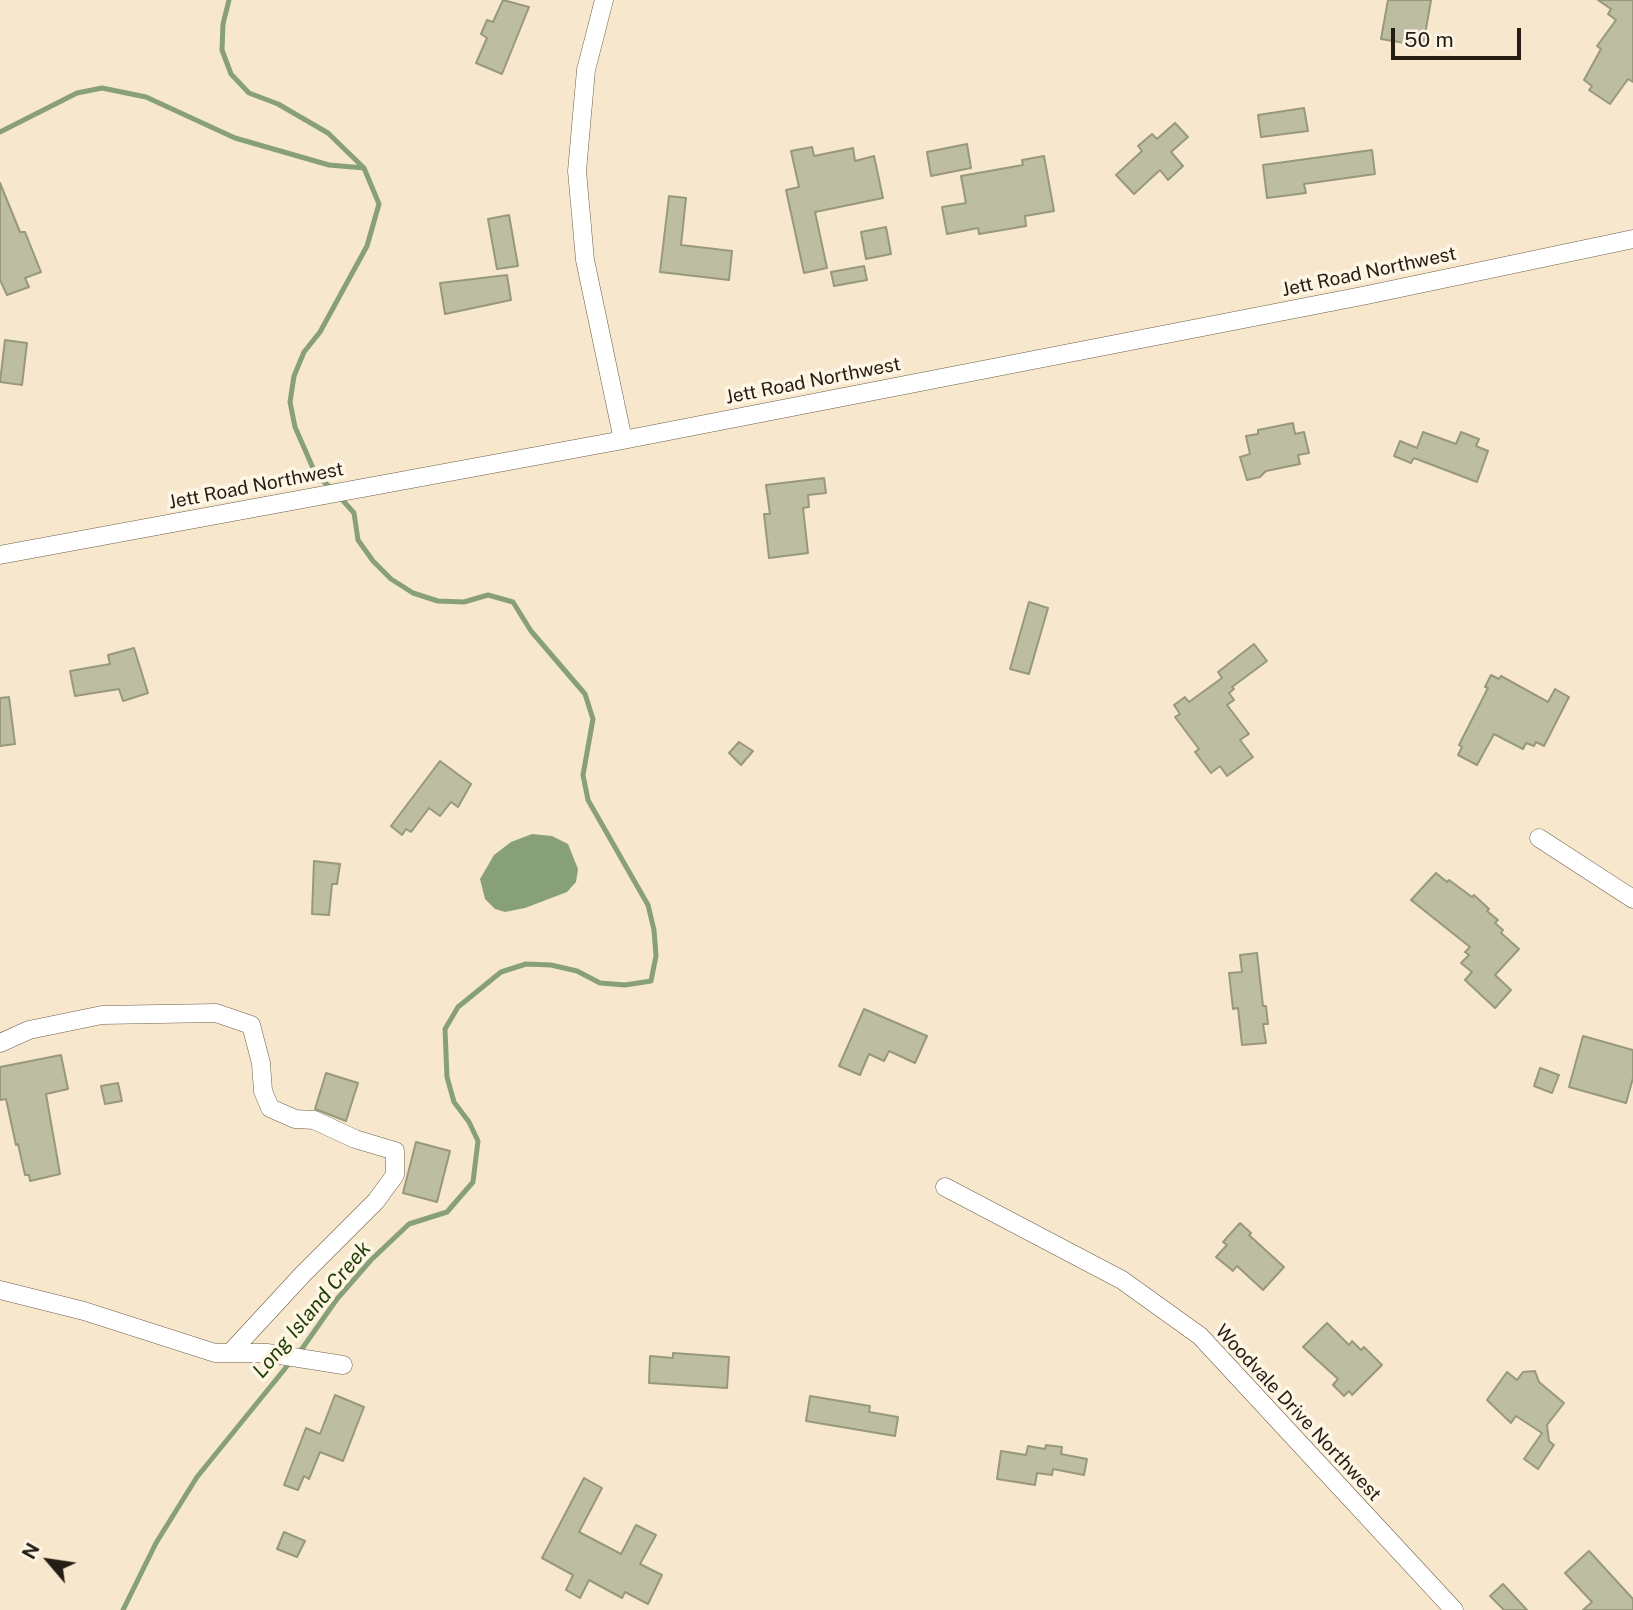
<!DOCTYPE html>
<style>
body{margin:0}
#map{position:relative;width:1633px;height:1610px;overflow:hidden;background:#f7e7cd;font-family:"Public Sans",sans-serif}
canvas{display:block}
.north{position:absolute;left:14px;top:1526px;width:70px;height:70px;-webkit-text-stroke:5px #fff6e6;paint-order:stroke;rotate:299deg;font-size:19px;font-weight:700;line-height:28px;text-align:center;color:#231d14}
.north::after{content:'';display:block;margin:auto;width:24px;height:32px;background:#231d14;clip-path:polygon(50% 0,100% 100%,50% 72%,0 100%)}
.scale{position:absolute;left:1391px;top:28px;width:130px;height:32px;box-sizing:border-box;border:4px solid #231d14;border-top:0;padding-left:9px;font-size:21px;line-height:24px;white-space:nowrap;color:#231d14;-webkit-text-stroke:5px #fff6e6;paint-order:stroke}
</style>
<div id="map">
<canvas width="1633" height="1610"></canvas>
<div class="north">N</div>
<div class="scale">50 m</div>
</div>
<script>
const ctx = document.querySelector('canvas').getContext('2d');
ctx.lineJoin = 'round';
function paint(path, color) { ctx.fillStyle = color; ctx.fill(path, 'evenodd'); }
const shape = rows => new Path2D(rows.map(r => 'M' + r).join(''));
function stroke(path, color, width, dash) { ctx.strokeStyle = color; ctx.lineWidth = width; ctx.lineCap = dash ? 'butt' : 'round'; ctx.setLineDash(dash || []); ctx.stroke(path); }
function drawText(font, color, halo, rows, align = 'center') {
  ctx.font = font + ' "Public Sans",sans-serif'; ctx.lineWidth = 7; ctx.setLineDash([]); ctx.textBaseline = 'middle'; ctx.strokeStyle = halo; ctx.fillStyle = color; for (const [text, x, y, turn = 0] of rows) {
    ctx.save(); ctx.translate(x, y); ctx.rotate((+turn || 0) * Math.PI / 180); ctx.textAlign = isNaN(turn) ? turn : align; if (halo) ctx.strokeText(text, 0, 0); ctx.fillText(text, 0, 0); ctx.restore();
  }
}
const water = shape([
 [532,834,552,836,568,844,578,869,576,882,567,892,525,908,505,912,495,909,485,899,480,879,494,855,511,842]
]);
const stream = shape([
 [229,0,223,24,222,50,231,74,249,93,278,104,328,133,364,168,379,204,367,246,320,332,304,352,294,376,290,402,295,427,316,475,332,489],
 [0,132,77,93,102,88,146,97,235,138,329,165,364,168],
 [299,1353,337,1299,371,1260,409,1224,447,1212,473,1182,478,1141,469,1122,454,1102,447,1077,445,1029,458,1007,501,972,526,964,551,965,577,971,600,983,625,985,651,981,656,956,654,930,648,905,588,800,583,775,593,719,585,694,531,631,513,602,488,595,464,602,438,601,413,593,391,579,373,561,358,540,354,513,339,496],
 [123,1610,156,1543,197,1477,292,1360]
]);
const building = shape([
 [503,0,529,7,502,74,476,63,487,38,481,34,487,20,493,22,503,0],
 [1388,0,1431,0,1423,46,1381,39,1388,0],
 [1598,0,1633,0,1633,82,1628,79,1610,104,1589,90,1592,86,1584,80,1601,49,1597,46,1616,20,1608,14,1611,9,1598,0],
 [1304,108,1308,131,1261,137,1258,115,1304,108],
 [1175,123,1188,137,1171,152,1183,166,1168,180,1160,170,1134,194,1116,175,1142,151,1138,146,1152,134,1157,139,1175,123],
 [967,144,971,168,931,176,927,152,967,144],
 [812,147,814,156,853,148,855,161,874,156,883,198,815,212,827,268,804,273,786,190,799,187,791,151,812,147],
 [1372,150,1375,174,1304,184,1306,193,1267,198,1263,165,1372,150],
 [1044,156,1054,211,1025,216,1026,226,979,234,978,228,947,234,942,207,966,203,961,176,1023,165,1022,160,1044,156],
 [0,183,20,232,25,232,41,272,25,278,29,287,7,295,0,280,0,183],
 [669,196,686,198,681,245,732,251,729,280,660,272,669,196],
 [509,215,518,266,497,269,488,219,509,215],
 [886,227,891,254,866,259,861,232,886,227],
 [864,266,867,280,834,286,831,272,864,266],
 [507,275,511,300,445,314,440,283,507,275],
 [5,340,27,343,22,385,0,382,5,340],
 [1293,423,1295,434,1304,432,1309,453,1298,455,1300,464,1266,471,1260,477,1247,480,1240,457,1250,454,1246,436,1258,434,1258,430,1293,423],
 [1423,432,1456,444,1461,432,1479,439,1476,446,1488,451,1477,482,1414,458,1411,463,1394,456,1400,441,1417,448,1423,432],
 [824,478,826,493,808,495,809,507,803,508,808,553,769,558,764,514,770,514,766,485,824,478],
 [1029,602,1048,608,1029,674,1010,669,1029,602],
 [1254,644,1267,661,1232,687,1234,689,1229,693,1234,700,1227,705,1249,734,1240,740,1253,757,1227,776,1220,766,1211,773,1195,752,1199,749,1175,717,1180,714,1174,705,1185,697,1189,702,1222,678,1218,672,1254,644],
 [134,648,148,693,123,701,119,689,75,696,70,671,110,664,108,655,134,648],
 [1491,675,1499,679,1501,676,1548,702,1555,689,1569,697,1544,746,1536,742,1534,746,1526,743,1523,749,1494,734,1477,765,1458,755,1462,747,1459,745,1488,688,1485,687,1491,675],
 [9,697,15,744,0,746,0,698,9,697],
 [739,742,753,751,741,765,729,753,739,742],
 [440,761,471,784,458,807,451,802,440,816,429,808,411,832,406,829,402,835,391,826,440,761],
 [314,861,340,864,337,884,332,884,329,915,312,914,314,861],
 [1436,873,1447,882,1449,880,1472,897,1474,895,1489,909,1487,911,1498,920,1495,923,1503,930,1501,933,1519,949,1495,975,1511,990,1495,1008,1465,980,1472,972,1461,963,1469,955,1465,952,1470,947,1411,900,1436,873],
 [1257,953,1263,1006,1266,1006,1268,1024,1263,1024,1266,1043,1242,1045,1238,1008,1233,1009,1229,973,1242,972,1240,955,1257,953],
 [864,1009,927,1036,915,1063,889,1051,884,1061,869,1054,860,1075,839,1066,864,1009],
 [1583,1036,1633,1050,1633,1078,1626,1103,1569,1087,1583,1036],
 [61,1055,68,1089,46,1094,60,1174,30,1181,29,1175,25,1175,18,1144,16,1145,6,1099,0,1100,0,1067,61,1055],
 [1540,1068,1559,1075,1552,1093,1534,1086,1540,1068],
 [326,1073,358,1083,346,1121,315,1109,326,1073],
 [118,1083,122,1101,105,1104,101,1086,118,1083],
 [416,1142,450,1151,437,1202,403,1193,416,1142],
 [1240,1223,1251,1233,1249,1235,1284,1267,1263,1290,1237,1266,1233,1271,1216,1257,1227,1245,1223,1242,1240,1223],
 [1327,1323,1349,1345,1352,1341,1361,1350,1364,1347,1382,1365,1352,1395,1349,1391,1344,1396,1333,1385,1338,1379,1303,1347,1327,1323],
 [673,1353,729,1357,727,1388,649,1383,650,1356,673,1358,673,1353],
 [1535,1371,1539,1382,1564,1403,1547,1425,1549,1441,1554,1445,1538,1469,1524,1459,1542,1433,1516,1416,1511,1423,1487,1400,1507,1372,1517,1380,1523,1372,1535,1371],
 [335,1395,364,1407,343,1461,320,1452,309,1479,304,1476,298,1490,284,1485,306,1428,320,1434,335,1395],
 [810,1396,870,1406,869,1412,898,1417,895,1436,806,1421,810,1396],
 [1046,1445,1062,1447,1061,1454,1087,1459,1084,1475,1053,1469,1052,1475,1037,1473,1035,1485,997,1479,1001,1451,1026,1455,1028,1446,1045,1449,1046,1445],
 [584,1478,602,1488,579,1532,621,1554,636,1525,656,1535,640,1564,662,1575,648,1604,625,1592,622,1598,589,1580,580,1598,566,1590,573,1575,542,1558,584,1478],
 [284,1532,305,1541,297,1557,277,1549,284,1532],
 [1589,1551,1633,1599,1633,1610,1583,1610,1592,1602,1565,1573,1589,1551],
 [1503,1584,1527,1610,1504,1610,1490,1596,1503,1584]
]);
const minor = shape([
 [604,0,586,70,577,171,585,260,623,440],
 [0,555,623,440,1367,295,1633,239],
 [1539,838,1633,899],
 [0,1043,29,1030,102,1015,216,1013,251,1025,261,1063,263,1091,270,1108,295,1119,314,1120,355,1139,395,1151,395,1175,376,1201,303,1274,231,1352],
 [945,1187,1122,1280,1200,1336,1454,1610],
 [0,1290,84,1311,215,1353,267,1353,343,1365]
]);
const streetNames = [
 ["Jett Road Northwest",1369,272,-12],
 ["Jett Road Northwest",813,381,-11],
 ["Jett Road Northwest",256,486,-11],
 ["Woodvale Drive Northwest",1298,1413,47]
];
const waterNames = [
 ["Long Island Creek",312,1310,-50]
];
paint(water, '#87a07a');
stroke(stream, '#87a07a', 5);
paint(building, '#bcbda1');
stroke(building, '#97987c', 2);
stroke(minor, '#6c5f48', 19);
stroke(minor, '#fff', 18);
drawText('19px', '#231d14', '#fff6e6', streetNames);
drawText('italic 21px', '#1d3d04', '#fff6e6', waterNames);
</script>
